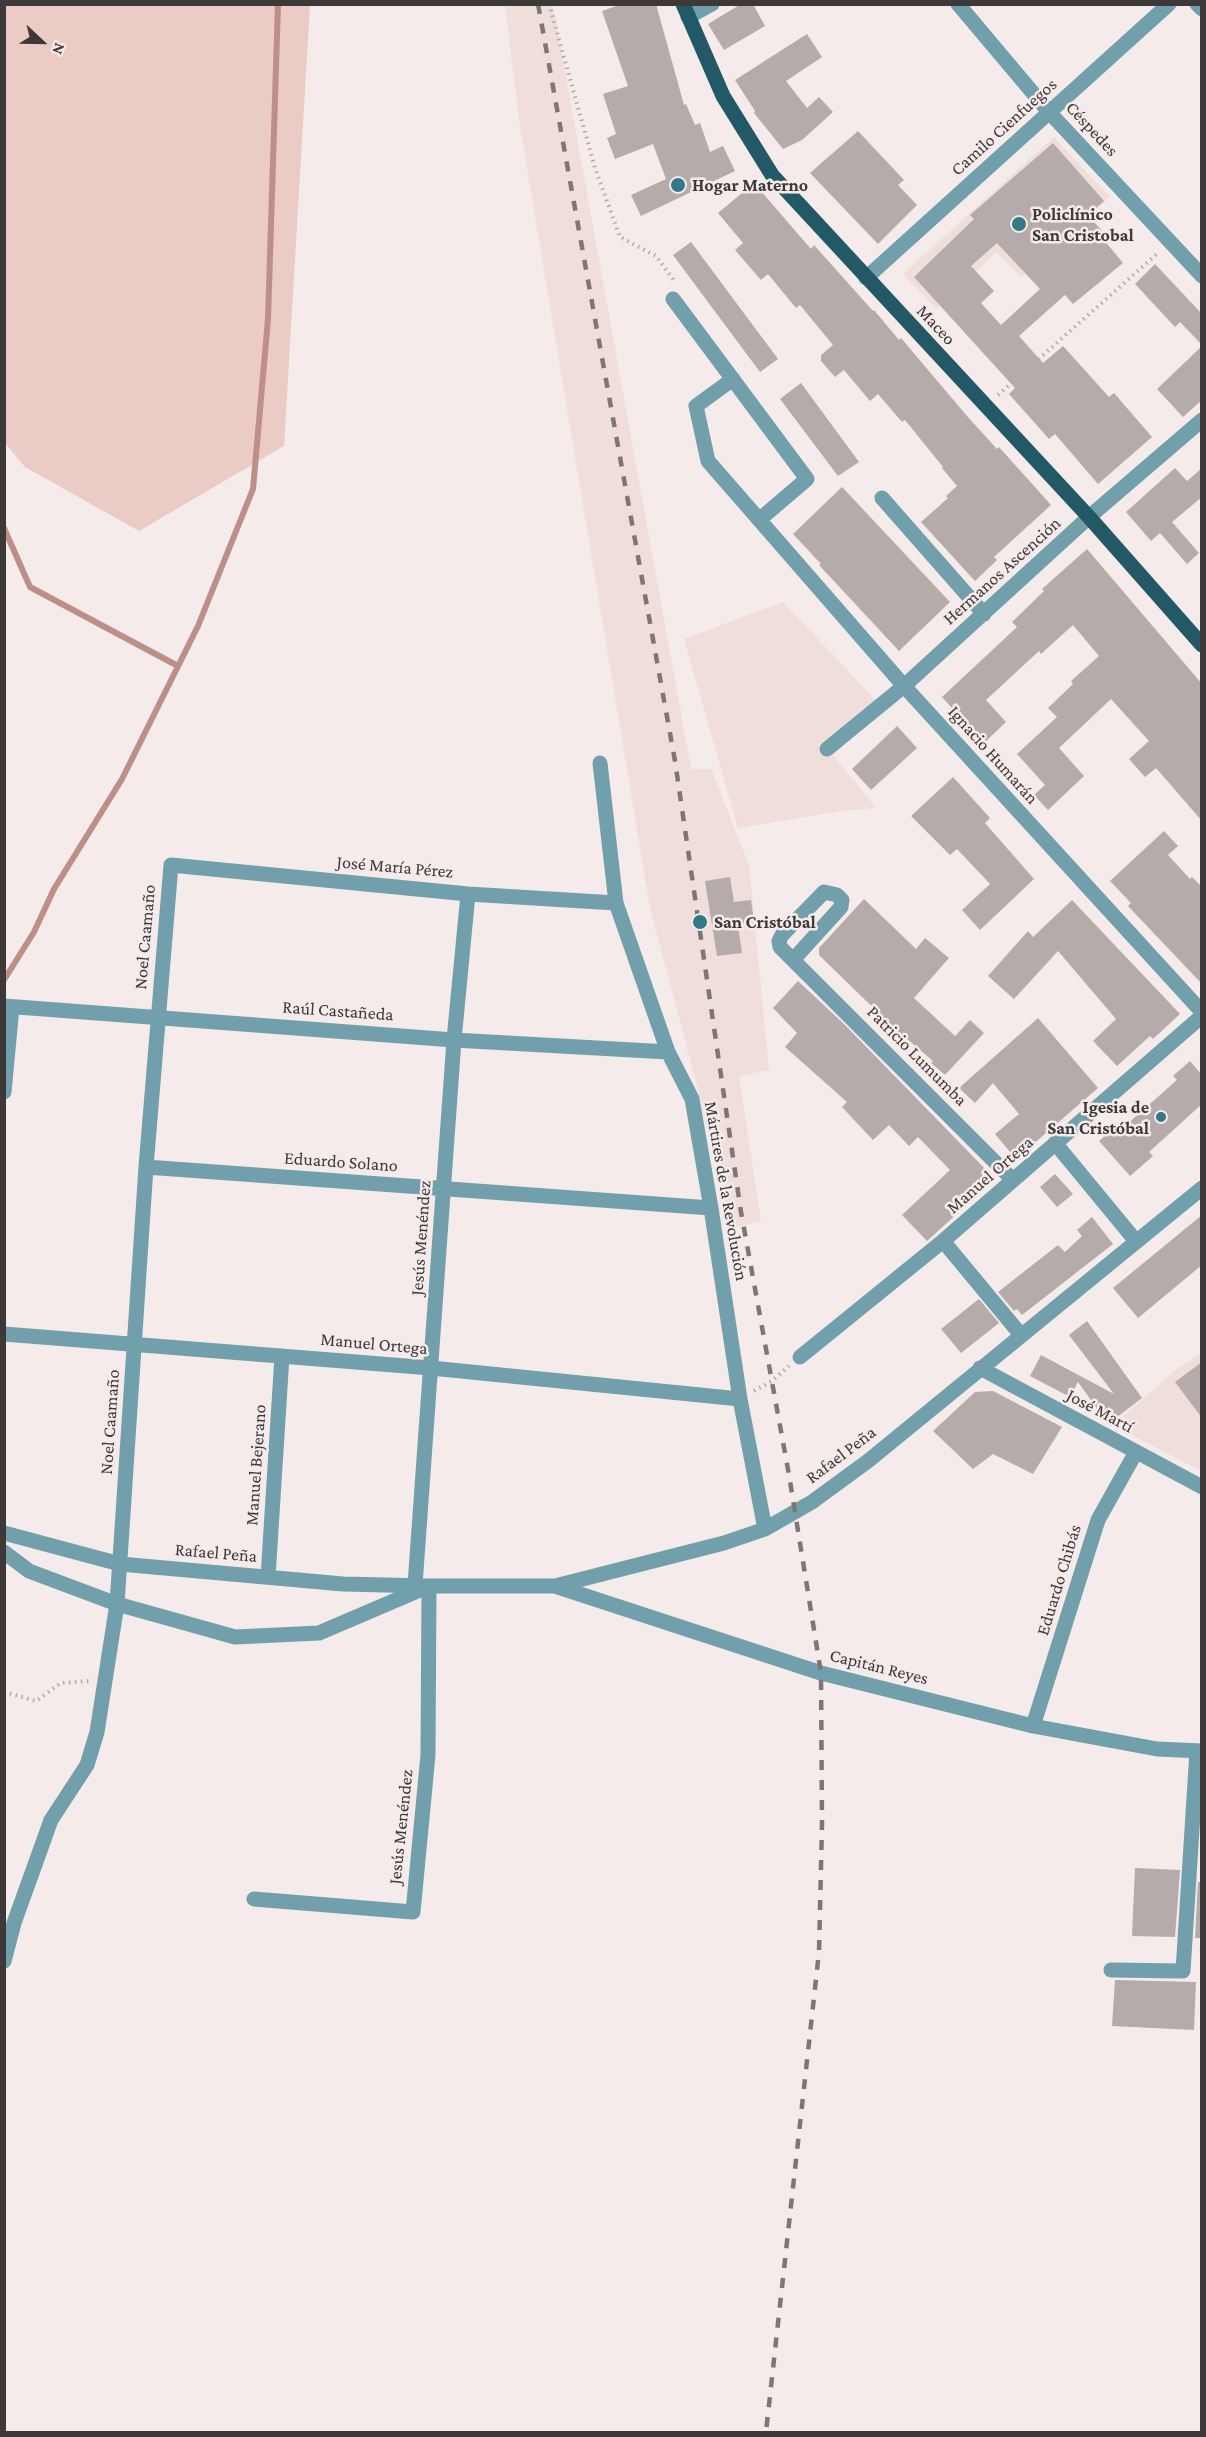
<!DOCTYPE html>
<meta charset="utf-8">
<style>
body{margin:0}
#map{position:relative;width:1206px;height:2437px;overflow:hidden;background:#f4ebea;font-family:"Crimson Pro",serif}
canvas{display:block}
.frame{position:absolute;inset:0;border:6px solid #3d3938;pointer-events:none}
.north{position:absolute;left:12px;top:12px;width:60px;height:60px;-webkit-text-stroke:4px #f4ebea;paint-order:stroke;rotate:112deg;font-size:16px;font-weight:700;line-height:24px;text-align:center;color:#3d3938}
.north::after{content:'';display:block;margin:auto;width:21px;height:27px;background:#3d3938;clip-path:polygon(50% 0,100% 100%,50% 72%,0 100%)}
</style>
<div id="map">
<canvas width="1206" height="2437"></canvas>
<div class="frame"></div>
<div class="north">N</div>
</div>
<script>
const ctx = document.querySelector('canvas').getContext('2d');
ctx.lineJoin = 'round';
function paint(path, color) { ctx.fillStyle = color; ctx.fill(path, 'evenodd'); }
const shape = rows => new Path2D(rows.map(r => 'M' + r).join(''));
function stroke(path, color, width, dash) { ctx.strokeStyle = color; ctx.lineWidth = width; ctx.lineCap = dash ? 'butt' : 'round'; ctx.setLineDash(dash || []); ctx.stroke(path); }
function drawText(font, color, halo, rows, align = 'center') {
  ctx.font = font + ' "Crimson Pro",serif'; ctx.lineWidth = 5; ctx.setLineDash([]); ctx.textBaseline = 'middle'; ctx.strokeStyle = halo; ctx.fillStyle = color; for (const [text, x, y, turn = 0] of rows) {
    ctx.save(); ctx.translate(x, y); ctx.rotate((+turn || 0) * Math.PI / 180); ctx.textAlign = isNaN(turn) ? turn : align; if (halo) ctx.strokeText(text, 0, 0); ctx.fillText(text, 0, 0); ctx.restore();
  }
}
const built = shape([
 [505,5,553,5,691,769,711,769,749,865,769,1070,739,1076,761,1221,732,1228,698,1089,650,908,520,126],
 [1054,137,1110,197,1021,277,996,252,936,309,903,274],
 [783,602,885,710,833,755,876,808,839,811,738,828,684,639],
 [1201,1353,1201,1471,1113,1425,1177,1369]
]);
const green = shape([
 [4,5,310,5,284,446,139,531,25,467,5,443]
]);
const stream = shape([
 [4,528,30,587,178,666],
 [4,980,34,932,54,889,122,779,198,626,253,489,268,319,278,4]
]);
const building = shape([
 [622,4,656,4,684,105,686,104,695,125,700,123,710,152,723,146,735,171,641,216,631,195,666,179,653,144,615,159,607,138,616,134,603,94,628,86,602,11],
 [741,4,753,4,765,26,724,50,708,24],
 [807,34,822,57,786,81,807,108,819,97,833,112,802,140,783,149,754,113,755,111,735,80],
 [858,131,904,180,898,185,917,205,878,244,810,173],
 [1053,143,1104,201,1088,215,1102,231,1099,234,1123,263,1073,304,1065,295,1019,336,1043,363,1063,346,1109,397,1114,393,1152,437,1098,484,1055,434,1049,439,1009,394,1015,388,914,277,974,219,970,215],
 [997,243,1040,289,1001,325,981,303,994,291,971,266],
 [754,183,811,249,814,245,873,311,874,310,899,340,901,338,967,416,997,449,999,447,1051,505,994,557,997,560,975,581,921,522,948,498,946,496,957,486,942,468,943,467,905,420,902,422,878,394,870,401,844,370,835,377,821,361,821,355,833,345,800,305,796,308,768,274,761,280,735,250,743,243,718,213],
 [691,242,778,359,760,372,673,255],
 [1155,264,1202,314,1202,345,1180,322,1175,327,1135,284],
 [1202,346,1202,400,1183,417,1157,389],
 [801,383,859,462,838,476,780,399],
 [1175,468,1187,481,1202,468,1202,497,1172,522,1199,553,1187,564,1160,533,1151,541,1126,512],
 [842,487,950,602,899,651,819,565,821,564,793,534],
 [1087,549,1202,684,1202,821,1156,768,1145,777,1129,759,1149,741,1111,699,1059,748,1084,776,1048,810,1034,795,1045,785,1017,754,1057,717,1048,708,1073,684,1071,681,1099,656,1073,625,1041,654,1039,651,986,700,1006,722,984,743,942,697,1017,627,1012,622,1044,591,1042,589],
 [897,726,917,748,871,790,852,769],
 [953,777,990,818,985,823,1034,879,980,930,962,910,990,884,957,849,950,855,911,816],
 [1164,831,1178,846,1168,855,1190,879,1192,877,1202,887,1202,984,1128,906,1131,903,1110,881],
 [730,877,734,902,751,900,754,922,738,925,742,953,717,956,705,881],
 [864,899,916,949,925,938,949,958,914,998,955,1036,970,1020,984,1033,945,1075,931,1063,933,1061,893,1027,819,955,819,948],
 [1072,900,1180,1014,1153,1039,1150,1036,1117,1066,1093,1041,1116,1019,1058,951,1014,999,988,976,1028,931,1033,937],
 [798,981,844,1024,992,1176,992,1182,927,1241,902,1215,950,1170,918,1137,909,1146,889,1125,873,1140,842,1107,847,1102,785,1047,797,1033,773,1008],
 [1038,1018,1098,1088,1016,1159,995,1134,1019,1114,993,1083,975,1103,959,1088],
 [1190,1061,1202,1075,1202,1104,1149,1152,1153,1156,1130,1176,1099,1141,1121,1122,1125,1126,1177,1080,1173,1076],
 [1055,1174,1073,1194,1057,1207,1040,1187],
 [1202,1215,1202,1265,1138,1318,1113,1288],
 [1092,1217,1113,1244,1022,1315,1017,1309,1014,1311,998,1292,1058,1245,1065,1252,1082,1236,1077,1230],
 [979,1299,999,1323,961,1353,941,1329],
 [1087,1321,1142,1398,1108,1424,1078,1382,1070,1397,1030,1376,1041,1355,1114,1394,1069,1335],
 [1202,1362,1202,1418,1175,1382],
 [993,1391,1062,1427,1033,1474,993,1454,973,1469,933,1431,975,1392],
 [1135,1868,1180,1870,1175,1937,1132,1936],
 [1198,1882,1202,1882,1202,1938,1195,1938],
 [1115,1980,1196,1982,1194,2030,1112,2026]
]);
const path = shape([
 [549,4,595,168,620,237,656,256,676,283],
 [998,395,1158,253],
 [754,1391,772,1381,789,1366],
 [4,1692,36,1701,61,1683,90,1681]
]);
const minor = shape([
 [958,4,1049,112,1202,276],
 [1197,4,1202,9],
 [688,17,712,4],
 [866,278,1169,4],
 [673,299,807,479,759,520],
 [733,379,696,406,708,461,904,686,1202,1012],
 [882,498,984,614],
 [827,749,904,686,1089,517,1202,420],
 [600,763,616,903,668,1052,692,1099,711,1208,740,1399,765,1529],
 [793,960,841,907,842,900,837,895,824,892,782,935,779,941,780,947,1013,1180],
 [4,1006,454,1040,668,1052],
 [4,1092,12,1007],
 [1055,1143,1135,1240],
 [146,1167,711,1208],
 [943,1241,1021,1335],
 [4,1334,431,1368,740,1399],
 [800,1357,943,1241,1202,1016],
 [980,1368,1202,1487],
 [4,1533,120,1564,343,1584,429,1586,555,1586,724,1543,765,1529,812,1502,868,1461,1202,1188],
 [4,1552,29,1571,117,1604,235,1637,319,1633,429,1586,428,1755,413,1912,254,1899],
 [268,1577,282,1356],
 [415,1585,454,1040,468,894],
 [555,1586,821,1673,1033,1726,1157,1749,1202,1751],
 [1033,1726,1098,1520,1136,1452],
 [4,1961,14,1923,51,1820,87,1765,97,1732,117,1604,146,1167,171,865,468,894,616,903],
 [1111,1970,1183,1971,1197,1751]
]);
const major = shape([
 [683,4,723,96,772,175,1089,517,1202,645]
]);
const rail = shape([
 [538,4,675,761,741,1212,789,1475,821,1673,822,1824,819,1952,766,2432]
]);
const markers = [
 [678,185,8,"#357889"],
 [1019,224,8,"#357889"],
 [700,922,8,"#357889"],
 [1161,1117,6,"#357889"]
];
const streetNames = [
 ["Camilo Cienfuegos",1004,127,-42],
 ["Céspedes",1092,129,47],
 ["Maceo",936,325,47],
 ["Hermanos Ascención",1002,571,-42],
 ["Ignacio Humarán",993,755,48],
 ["José María Pérez",395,867,5],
 ["Noel Caamaño",145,937,-85],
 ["Raúl Castañeda",338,1011,4],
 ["Patricio Lumumba",917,1056,45],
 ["Eduardo Solano",341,1162,4],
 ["Manuel Ortega",990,1175,-41],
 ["Mártires de la Revolución",726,1191,80],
 ["Jesús Menéndez",421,1238,-86],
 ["Manuel Ortega",374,1344,5],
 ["José Martí",1100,1411,28],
 ["Noel Caamaño",110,1422,-86],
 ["Rafael Peña",841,1455,-37],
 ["Manuel Bejerano",256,1465,-86],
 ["Rafael Peña",216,1553,5],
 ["Eduardo Chibás",1059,1580,-73],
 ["Capitán Reyes",879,1667,14],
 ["Jesús Menéndez",401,1827,-84]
];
const poiNames = [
 ["Hogar Materno",692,185],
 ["Policlínico",1032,214],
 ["San Cristobal",1032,235],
 ["San Cristóbal",714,922],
 ["Igesia de",1149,1107,"right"],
 ["San Cristóbal",1149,1128,"right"]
];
paint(built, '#f0dedb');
paint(green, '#eacbc6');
stroke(stream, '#be8f88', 6);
paint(building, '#b4abaa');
stroke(path, '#b1aaa9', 4, [1.5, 4.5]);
stroke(minor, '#719fac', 15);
stroke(major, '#235966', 15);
stroke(rail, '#7c7675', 4.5, [10, 10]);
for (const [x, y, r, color] of markers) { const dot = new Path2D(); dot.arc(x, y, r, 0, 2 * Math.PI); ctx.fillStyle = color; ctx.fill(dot); stroke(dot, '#f4ebea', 2); }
drawText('18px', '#3d3938', '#f4ebea', streetNames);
drawText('bold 18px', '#3d3938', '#f4ebea', poiNames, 'left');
</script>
